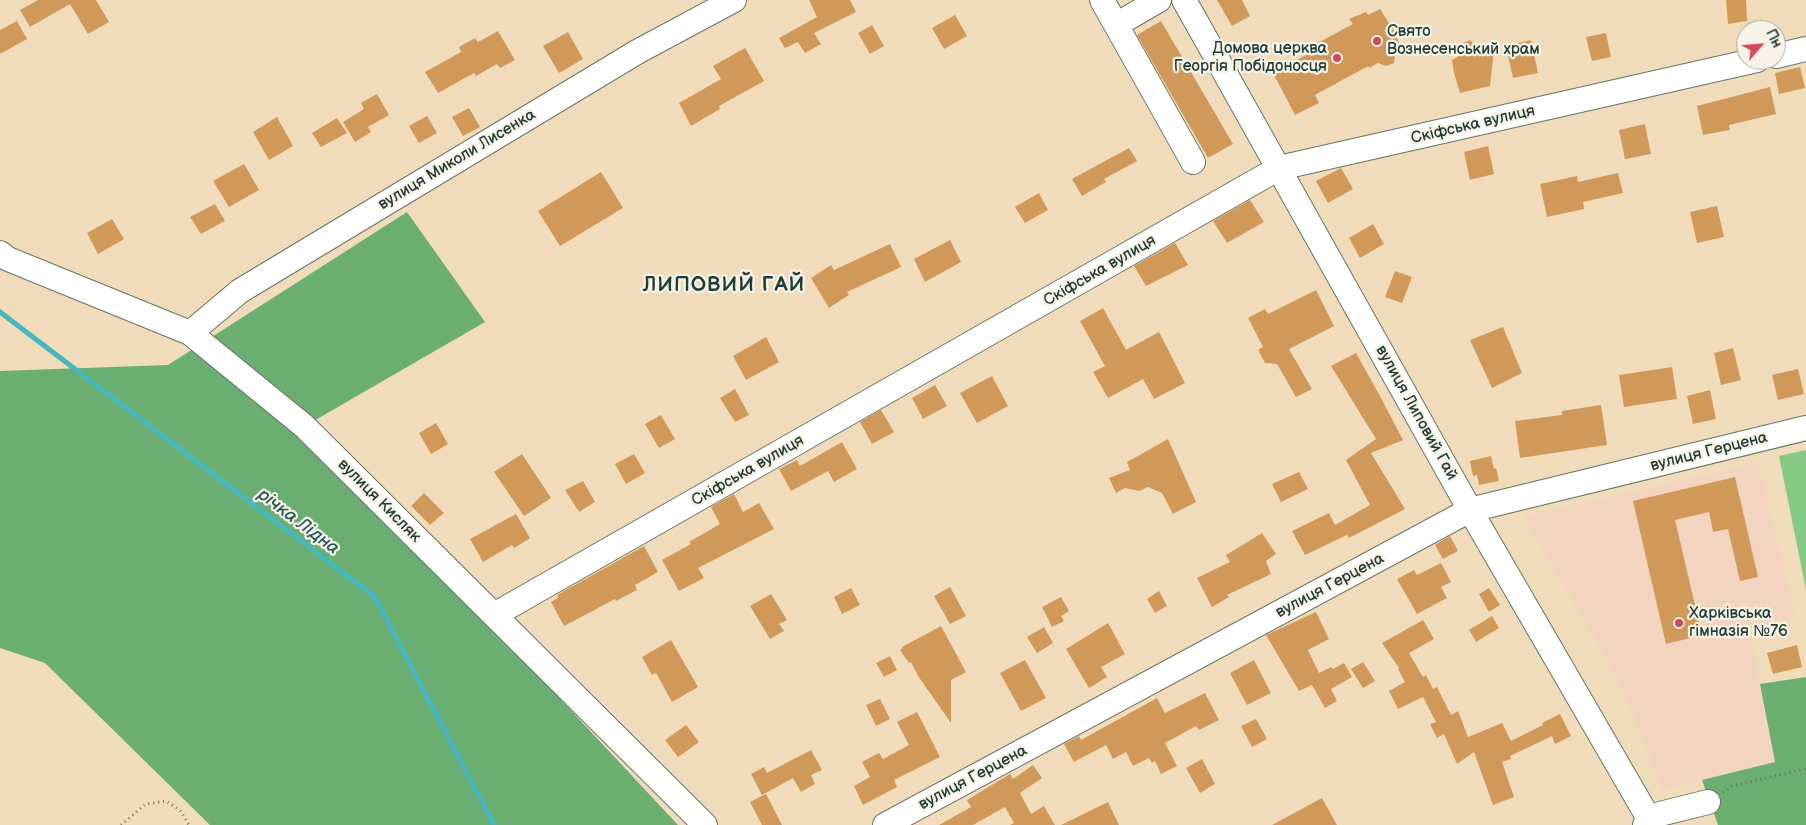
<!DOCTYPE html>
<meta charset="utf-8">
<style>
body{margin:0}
#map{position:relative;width:1806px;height:825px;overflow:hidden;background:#f0dcba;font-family:"Balsamiq Sans",sans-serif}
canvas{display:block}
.north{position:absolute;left:1736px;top:20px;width:50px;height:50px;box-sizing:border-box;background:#f7f3e8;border:1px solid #a1aaa0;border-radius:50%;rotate:63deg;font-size:14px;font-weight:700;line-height:20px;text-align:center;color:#1f3d34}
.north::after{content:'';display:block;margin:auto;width:18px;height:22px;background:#d1495b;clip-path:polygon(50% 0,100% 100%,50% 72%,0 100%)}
</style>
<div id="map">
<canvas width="1806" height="825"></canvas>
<div class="north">Пн</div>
</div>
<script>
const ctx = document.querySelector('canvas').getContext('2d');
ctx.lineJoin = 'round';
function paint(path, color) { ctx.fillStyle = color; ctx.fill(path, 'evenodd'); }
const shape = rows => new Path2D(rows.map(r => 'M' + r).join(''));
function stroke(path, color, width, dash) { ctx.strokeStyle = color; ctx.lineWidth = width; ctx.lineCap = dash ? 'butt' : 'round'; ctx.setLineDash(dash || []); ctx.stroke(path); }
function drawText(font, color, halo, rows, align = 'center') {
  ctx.font = font + ' "Balsamiq Sans",sans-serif'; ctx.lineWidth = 4.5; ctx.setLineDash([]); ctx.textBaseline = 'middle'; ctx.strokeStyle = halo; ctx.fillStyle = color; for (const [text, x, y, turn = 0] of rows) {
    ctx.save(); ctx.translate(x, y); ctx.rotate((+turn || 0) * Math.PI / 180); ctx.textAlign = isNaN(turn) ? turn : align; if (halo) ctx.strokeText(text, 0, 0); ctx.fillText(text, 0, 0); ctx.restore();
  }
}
const built = shape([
 [1758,463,1796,618,1749,628,1775,762,1663,790,1618,677,1522,516]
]);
const green = shape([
 [1806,450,1806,590,1779,456]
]);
const forest = shape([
 [407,212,485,322,305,426,678,825,210,825,45,663,0,648,0,371,168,365],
 [1806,677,1806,825,1718,825,1702,780,1775,762,1760,684]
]);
const stream = shape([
 [0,312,375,597,494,825]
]);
const building = shape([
 [38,0,96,0,109,22,88,34,70,4,30,27,20,10],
 [809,0,850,0,856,12,814,33,821,44,805,53,798,42,785,48,779,38,817,17],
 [1217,0,1242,0,1250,16,1232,26],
 [1726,0,1746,0,1747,21,1728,24],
 [1380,9,1394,31,1402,50,1395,53,1394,63,1386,66,1378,63,1369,68,1368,66,1315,95,1319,103,1295,115,1273,73,1315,50,1312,46,1353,24,1349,19,1366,12,1368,15],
 [955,15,967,36,944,49,932,28],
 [17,21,27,39,0,54,0,30],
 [1161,21,1233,144,1208,158,1137,35],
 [872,25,884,46,870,54,858,33],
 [498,31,515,60,500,68,497,64,476,76,474,73,438,93,425,72,461,52,459,47,475,38,478,42],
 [568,32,583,59,559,73,543,46],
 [1606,33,1611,57,1592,61,1586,37],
 [1470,40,1480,52,1494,49,1490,86,1460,93,1454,73,1452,60,1459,56,1459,45],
 [1531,40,1538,73,1513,78,1506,46],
 [745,48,764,81,719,106,720,109,691,126,679,103,721,79,713,66],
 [1800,67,1805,88,1779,94,1775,73],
 [1770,87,1776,114,1729,125,1730,130,1703,135,1697,106],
 [377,94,389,115,368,127,371,132,355,142,343,122,364,109,361,103],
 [469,108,480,127,463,136,452,117],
 [427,116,437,133,419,143,409,126],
 [277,117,293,146,269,160,253,132],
 [337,118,347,133,321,147,312,133],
 [1645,124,1651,154,1625,159,1619,130],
 [1488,146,1494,174,1470,180,1464,152],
 [1129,148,1137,161,1104,179,1106,182,1082,196,1072,179],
 [244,164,259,190,229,207,213,181],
 [1341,168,1353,189,1328,203,1316,181],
 [601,172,623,208,560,246,538,211],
 [1618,173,1623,193,1583,202,1584,209,1547,217,1540,184,1577,176,1578,182],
 [1039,193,1048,210,1025,223,1015,207],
 [1250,200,1264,222,1227,243,1213,221],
 [215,204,225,221,201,234,190,217],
 [1717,206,1724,237,1697,243,1690,212],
 [112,219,124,239,98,254,87,233],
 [1373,224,1384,244,1360,258,1349,238],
 [950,240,961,262,925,282,914,259],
 [1175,243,1188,265,1146,286,1134,266],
 [890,244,901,267,847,292,849,295,829,308,811,278,831,265,834,270],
 [1395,271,1412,277,1402,303,1385,297],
 [1316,290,1334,326,1289,349,1312,389,1296,397,1277,364,1265,363,1258,350,1263,347,1248,318,1265,309,1268,314],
 [1103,308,1126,350,1159,332,1185,383,1154,399,1143,379,1108,398,1093,372,1105,366,1080,321],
 [1503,327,1522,373,1492,388,1470,340],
 [766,337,779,362,746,380,733,356],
 [1733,348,1741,380,1721,385,1714,353],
 [1356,353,1380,396,1403,440,1371,453,1405,509,1349,538,1347,535,1305,555,1292,531,1329,513,1335,525,1370,505,1346,460,1376,439,1331,366],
 [1672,367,1677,399,1624,407,1619,375],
 [1798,369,1804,394,1778,400,1772,375],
 [992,376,1008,406,977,423,960,393],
 [935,385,947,406,923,419,912,398],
 [735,389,749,415,735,422,720,398],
 [1710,390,1716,419,1693,424,1687,396],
 [1601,405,1607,445,1520,458,1515,421,1562,415,1562,411],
 [881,410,894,432,872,444,860,422],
 [661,415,675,439,659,448,645,424],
 [436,423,448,444,431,454,419,433],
 [1168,439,1196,502,1173,514,1162,493,1148,487,1139,491,1125,488,1116,493,1109,478,1130,470,1127,462],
 [842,442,857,469,834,482,828,471,791,491,779,469,797,460,800,466],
 [522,454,551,498,524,516,494,472],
 [634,454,645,473,626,484,615,464],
 [1491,456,1494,469,1496,468,1499,481,1479,485,1477,475,1473,476,1470,461],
 [1299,472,1308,489,1281,502,1272,484],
 [1735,477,1758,577,1740,581,1728,529,1713,532,1709,512,1675,520,1702,635,1666,644,1633,501],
 [583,481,595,502,579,512,565,490],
 [424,493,444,513,430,525,411,506],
 [734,494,743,512,759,503,774,529,698,568,704,578,679,591,662,560,691,544,689,542,720,524,711,507],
 [516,514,530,538,514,548,512,545,483,562,470,539],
 [1262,533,1276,554,1266,561,1271,574,1227,595,1229,597,1212,607,1197,578,1230,562,1226,555],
 [1450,536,1458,551,1443,559,1435,545],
 [644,546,658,572,635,585,637,590,616,601,615,599,564,626,551,602,558,598,557,595],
 [1441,563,1451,582,1441,587,1447,598,1417,614,1397,579,1414,570,1417,575],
 [950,587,966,616,950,624,934,596],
 [851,588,860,605,842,614,834,597],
 [1489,588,1500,605,1489,612,1479,594],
 [1159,591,1167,606,1155,613,1147,599],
 [771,594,787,620,779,624,784,631,770,639,750,606],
 [1061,597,1069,611,1061,616,1064,621,1052,627,1042,607],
 [1316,612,1329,639,1308,650,1319,673,1331,667,1333,669,1344,663,1352,677,1331,689,1337,701,1325,708,1312,685,1299,691,1266,635],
 [1492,616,1499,628,1476,642,1469,630],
 [1423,620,1434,639,1409,653,1423,677,1426,675,1433,689,1437,687,1451,715,1458,711,1468,737,1502,723,1511,741,1543,725,1542,723,1560,714,1571,736,1555,744,1552,736,1510,756,1511,759,1502,762,1514,797,1493,805,1474,752,1457,764,1444,734,1437,738,1430,724,1436,722,1423,697,1398,709,1389,691,1405,682,1398,669,1399,668,1382,643],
 [1108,623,1125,654,1101,667,1107,677,1089,688,1066,649],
 [941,626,966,672,951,680,951,723,918,676,911,662,909,663,900,650,903,648,902,647],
 [1044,627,1053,643,1037,653,1027,637],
 [671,640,698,687,672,702,656,673,652,675,642,657],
 [1797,645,1802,667,1773,674,1767,653],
 [890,656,897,670,884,677,876,663],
 [1025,660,1046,698,1021,711,1000,673],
 [1254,660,1271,693,1247,705,1230,673],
 [1363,662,1375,681,1363,688,1351,669],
 [1205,693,1219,720,1199,730,1196,726,1165,743,1177,766,1161,774,1155,761,1152,763,1149,758,1133,766,1126,752,1113,759,1106,745,1074,762,1064,744,1079,736,1081,740,1157,698,1165,713],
 [880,699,890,719,876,726,866,705],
 [917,712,940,757,894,780,897,787,863,805,854,786,870,777,862,762,879,753,883,759,909,745,897,722],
 [1256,719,1267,739,1252,747,1241,726],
 [686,725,699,742,678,757,665,740],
 [811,750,822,770,811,775,815,784,801,792,793,778,762,795,751,774,764,767,767,773],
 [1202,759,1215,784,1200,793,1186,768],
 [1033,765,1042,778,1020,793,1031,814,1044,806,1055,825,1010,825,1014,823,1005,807,973,825,939,825,971,807,967,800,1010,774,1013,779],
 [766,794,782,825,762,825,750,802],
 [1322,798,1337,825,1272,825],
 [1108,802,1119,825,1061,825]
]);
const path = shape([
 [1723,792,1732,786,1806,769],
 [121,825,146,804,166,801,180,810,189,825]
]);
const minor = shape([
 [1102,0,1193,162],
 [1184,0,1470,510,1648,817,1645,825],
 [1116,25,1159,0],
 [1776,56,1806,49],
 [0,253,8,259,190,333,304,426,705,825],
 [190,333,240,291,637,52,734,0],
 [494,615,1279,168,1757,60],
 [1648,817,1708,802],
 [885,825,1470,510,1806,428]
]);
const markers = [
 [1377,41,5,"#d1495b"],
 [1337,58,5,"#d1495b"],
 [1679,623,5,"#d1495b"]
];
const poiNames = [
 ["Свято",1387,32],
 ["Вознесенський храм",1387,50],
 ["Домова церква",1327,49,"right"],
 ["Георгія Побідоносця",1327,67,"right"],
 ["Харківська",1689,614],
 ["гімназія №76",1689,632]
];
const streetNames = [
 ["Скіфська вулиця",1473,125,-13],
 ["вулиця Миколи Лисенка",457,160,-31],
 ["Скіфська вулиця",1100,271,-30],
 ["вулиця Липовий Гай",1416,413,61],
 ["вулиця Герцена",1709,452,-14],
 ["Скіфська вулиця",748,471,-30],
 ["вулиця Кисляк",379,501,45],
 ["вулиця Герцена",1330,586,-28],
 ["вулиця Герцена",973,778,-28]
];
const waterNames = [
 ["річка Лідна",298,522,37]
];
const districtNames = [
 ["ЛИПОВИЙ ГАЙ",724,286]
];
paint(built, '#f3d4bf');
paint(green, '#84ca85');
paint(forest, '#6bae72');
stroke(stream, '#47b7bd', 5);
paint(building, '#d19959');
stroke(minor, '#687563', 26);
stroke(path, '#687563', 3, [1, 4]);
stroke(minor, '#fff', 24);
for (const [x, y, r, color] of markers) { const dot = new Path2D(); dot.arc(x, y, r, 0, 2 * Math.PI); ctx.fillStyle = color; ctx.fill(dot); stroke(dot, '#f7f3e8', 2); }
drawText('16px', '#1f3d34', '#f7f3e8', poiNames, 'left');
drawText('16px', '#1f3d34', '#f7f3e8', streetNames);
drawText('italic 18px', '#295c56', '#f7f3e8', waterNames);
ctx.letterSpacing = '1px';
drawText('bold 21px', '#1f3d34', '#f7f3e8', districtNames);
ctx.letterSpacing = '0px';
</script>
